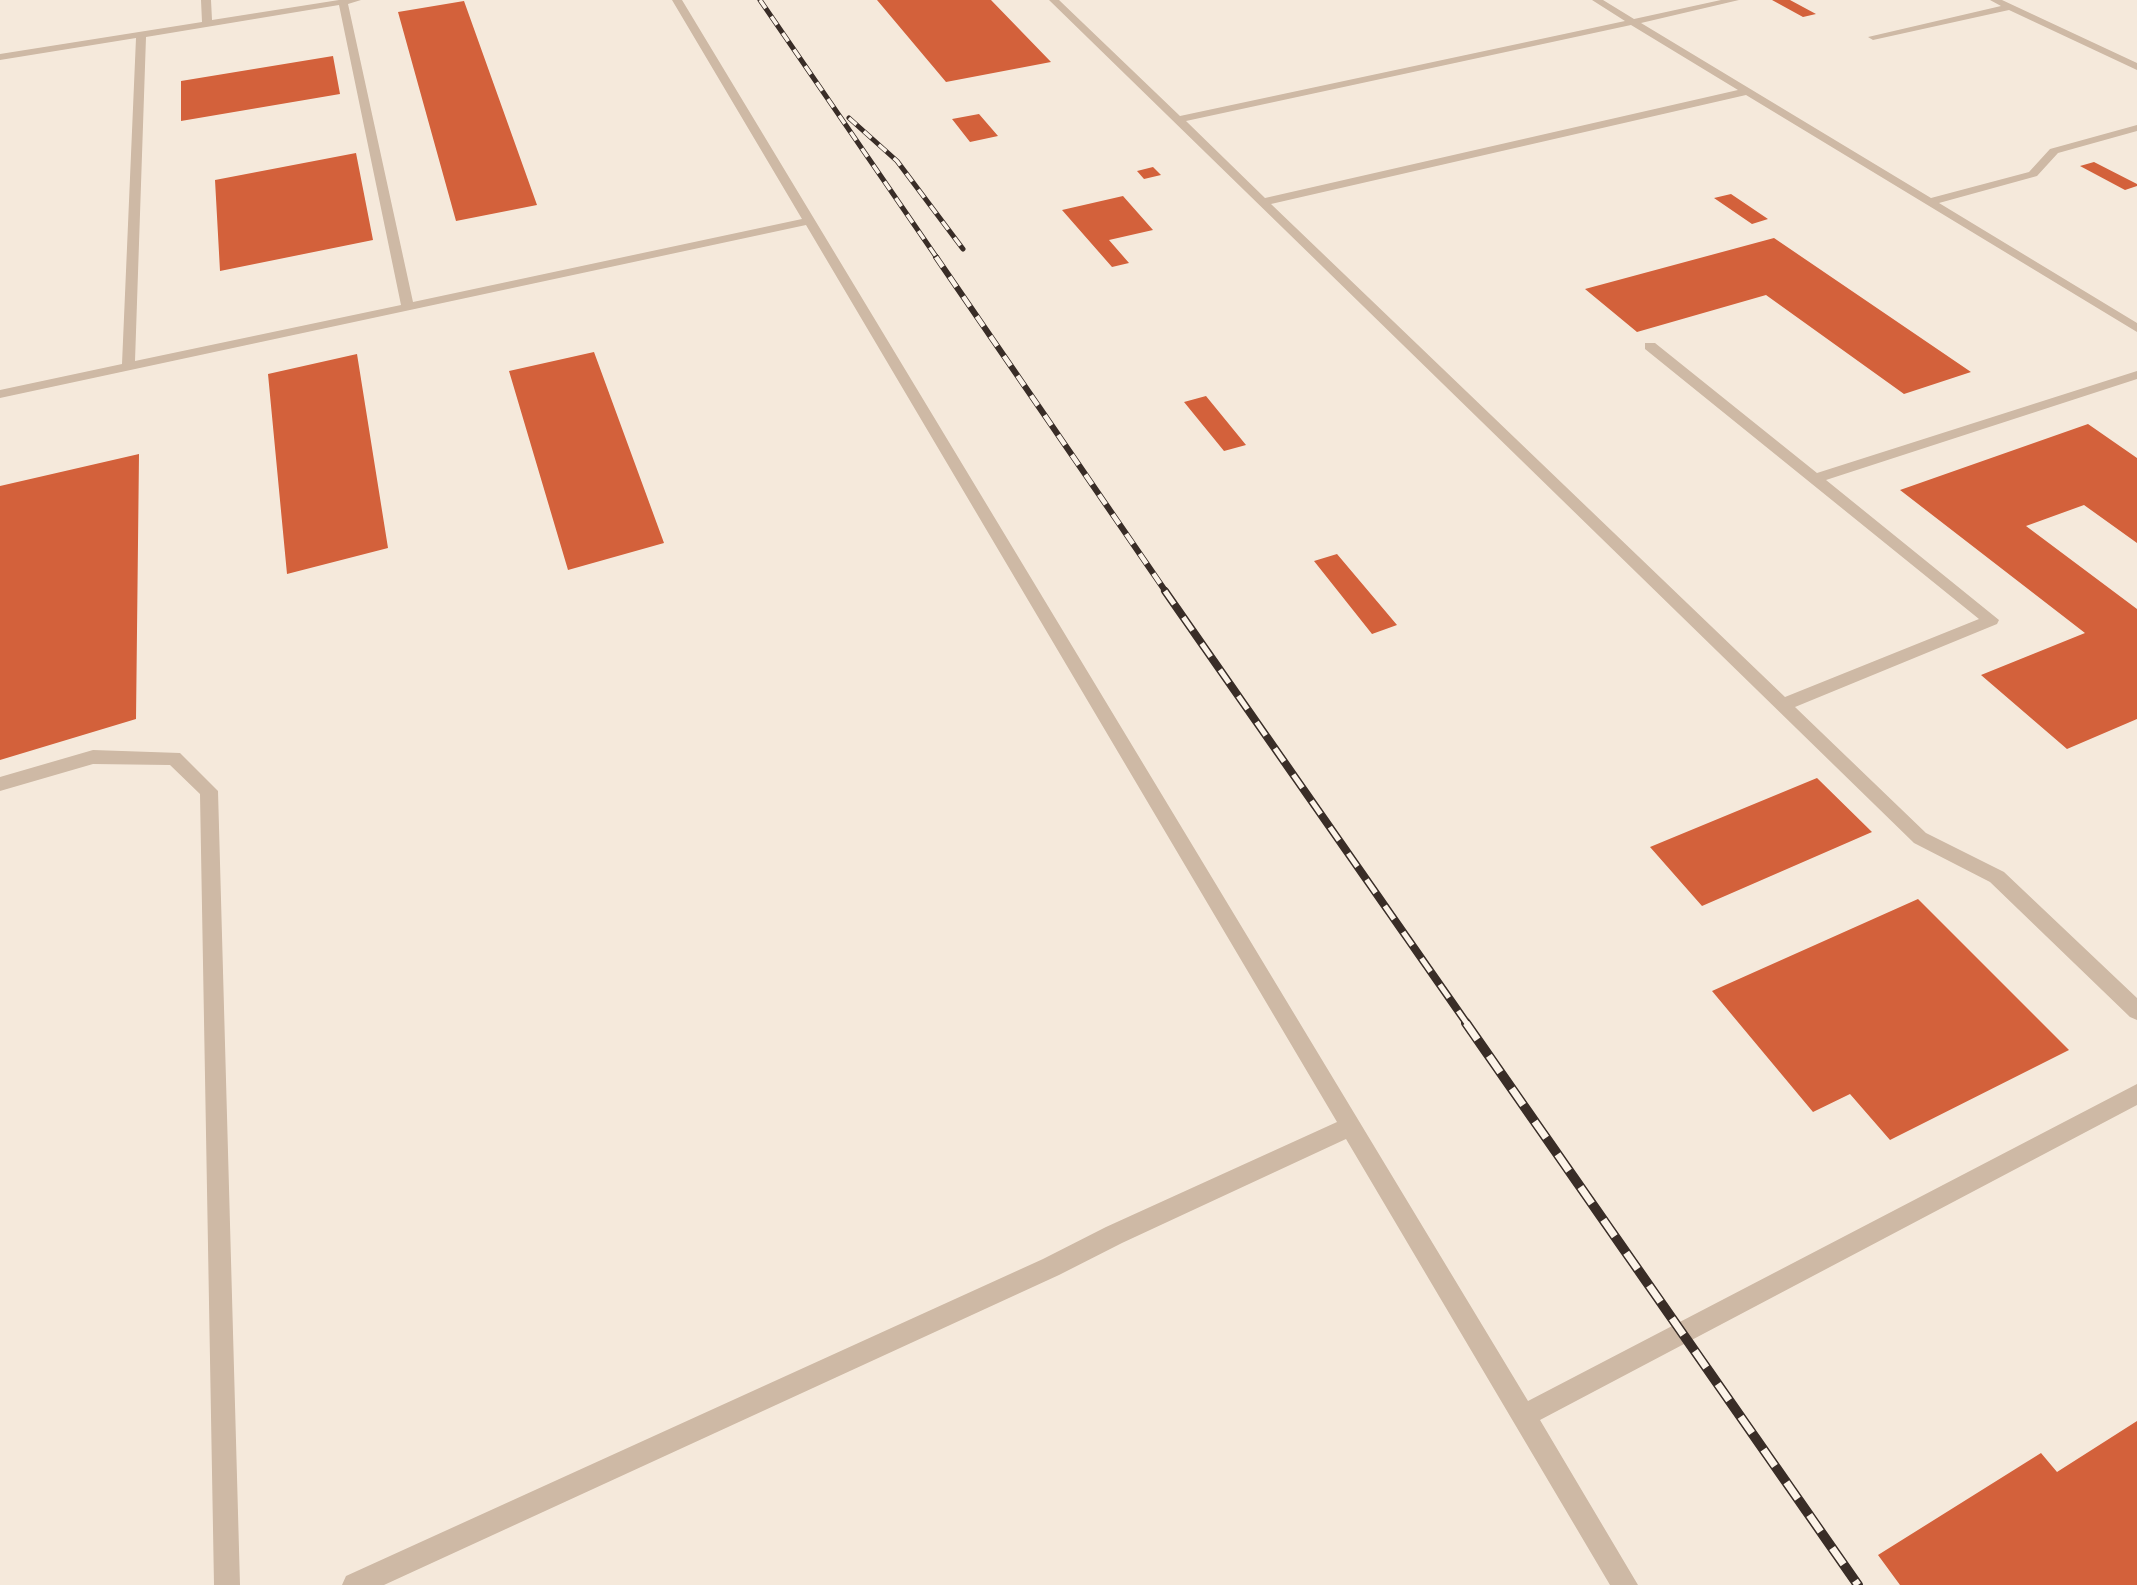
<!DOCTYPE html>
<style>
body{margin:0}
canvas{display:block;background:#f5e9db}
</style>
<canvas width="2137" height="1585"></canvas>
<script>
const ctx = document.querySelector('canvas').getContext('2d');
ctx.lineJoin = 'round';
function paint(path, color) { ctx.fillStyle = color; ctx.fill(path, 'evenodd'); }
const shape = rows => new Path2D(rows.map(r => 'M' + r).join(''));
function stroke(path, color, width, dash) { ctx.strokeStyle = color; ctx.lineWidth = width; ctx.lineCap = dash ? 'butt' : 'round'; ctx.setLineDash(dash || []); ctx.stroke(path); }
const building = shape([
 [877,0,991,0,1051,62,946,82],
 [1772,0,1790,0,1816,14,1803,17],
 [464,1,537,205,456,221,398,12],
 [333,56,340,94,181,121,181,81],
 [979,114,998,136,970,142,952,119],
 [356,153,373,240,220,271,215,180],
 [2094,162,2137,184,2137,186,2125,190,2080,166],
 [1153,167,1161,175,1144,179,1137,171],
 [1731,194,1768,219,1752,224,1714,198],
 [1123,196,1153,230,1109,240,1129,263,1112,267,1062,210],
 [1774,238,1971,372,1904,394,1766,295,1637,332,1585,289],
 [594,352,664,543,568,570,509,371],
 [357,354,388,548,287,574,268,374],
 [1206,396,1246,445,1224,451,1184,402],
 [2088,424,2137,458,2137,543,2084,505,2026,526,2137,609,2137,719,2067,749,1981,675,2085,633,1900,490],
 [139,454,136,719,0,760,0,486],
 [1337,554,1397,625,1372,634,1314,561],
 [1817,778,1872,832,1702,906,1650,847],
 [1918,899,2069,1050,1890,1140,1850,1094,1813,1112,1712,991],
 [2137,1421,2137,1585,1900,1585,1878,1555,2041,1453,2057,1472]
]);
const lane = shape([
 [201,0,211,0,212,20,339,0,361,0,348,4,413,302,802,219,672,0,682,0,1528,1401,2137,1084,2137,1105,1540,1420,1638,1585,1610,1585,1346,1139,1122,1243,1059,1275,384,1585,342,1585,346,1576,1043,1259,1106,1227,1337,1122,806,225,0,398,0,390,122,364,136,38,0,60,0,54,202,22,201,0],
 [339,5,401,305,135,361,146,37,339,5],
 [1049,0,1059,0,1180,116,1625,21,1592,0,1603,0,1634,19,1721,0,1739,0,1641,23,1931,198,2029,172,2050,149,2137,125,2137,131,2058,153,2037,176,1939,203,2137,323,2137,332,1746,95,1271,204,1785,697,1979,619,1645,349,1645,343,1655,343,1817,473,2137,371,2137,379,1826,480,1999,620,1997,624,1795,707,1926,833,2004,872,2137,998,2137,1020,2130,1017,1990,882,1914,843,1049,0],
 [1631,25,1738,90,1265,198,1186,121,1631,25],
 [1990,0,2002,0,2137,63,2137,70,2009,10,1873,40,1868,37,2001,6,1990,0],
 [93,750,180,753,218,791,240,1585,214,1585,200,794,170,765,93,764,0,791,0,777,93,750]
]);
const railFar3 = shape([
 [760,0,937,258],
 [849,118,897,161,963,249]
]);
const railFar2 = shape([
 [936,257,1166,592]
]);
const railFar1 = shape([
 [1165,591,1468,1025]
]);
const rail = shape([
 [1466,1023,1858,1585]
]);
paint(building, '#d3613b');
paint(lane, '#ceb9a5');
stroke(railFar3, '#392d27', 5);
stroke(railFar2, '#392d27', 6);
stroke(railFar1, '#392d27', 8);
stroke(rail, '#392d27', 10);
stroke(railFar3, '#fcf3e8', 3.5, [10]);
stroke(railFar2, '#fcf3e8', 4.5, [12]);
stroke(railFar1, '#fcf3e8', 5, [16]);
stroke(rail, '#fcf3e8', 7, [20]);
</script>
